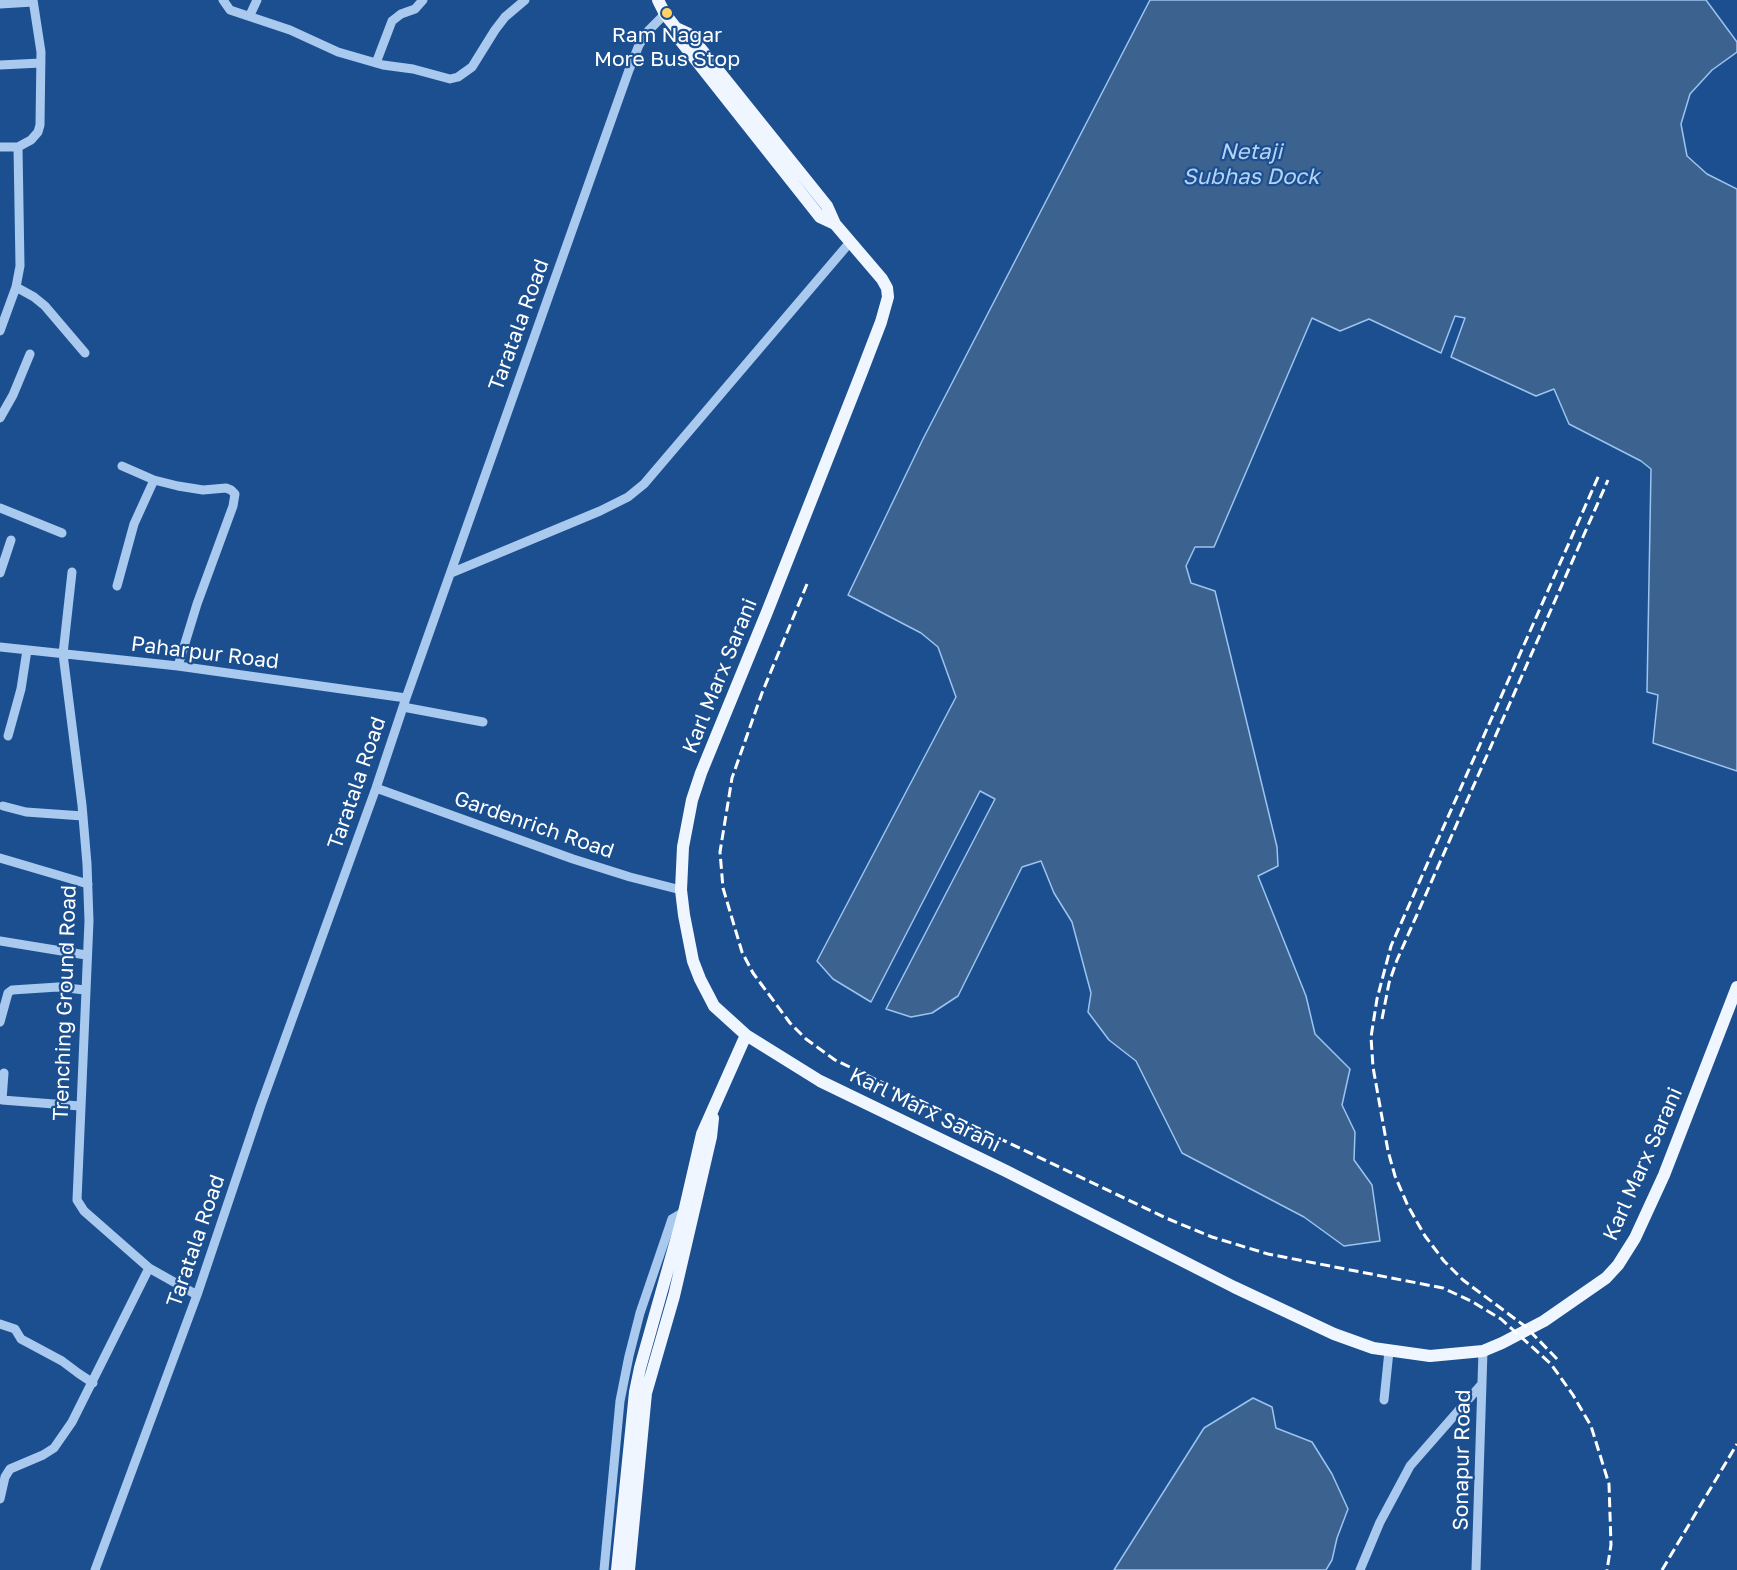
<!DOCTYPE html>
<style>
body{margin:0}
canvas{display:block;background:#1b4f8f}
</style>
<canvas width="1737" height="1570"></canvas>
<script>
const ctx = document.querySelector('canvas').getContext('2d');
ctx.lineJoin = 'round';
function paint(path, color) { ctx.fillStyle = color; ctx.fill(path, 'evenodd'); }
const shape = rows => new Path2D(rows.map(r => 'M' + r).join(''));
function stroke(path, color, width, dash) { ctx.strokeStyle = color; ctx.lineWidth = width; ctx.lineCap = dash ? 'butt' : 'round'; ctx.setLineDash(dash || []); ctx.stroke(path); }
function drawText(font, color, halo, rows, align = 'center') {
  ctx.font = font + ' "Golos Text",sans-serif'; ctx.lineWidth = 4.5; ctx.setLineDash([]); ctx.textBaseline = 'middle'; ctx.strokeStyle = halo; ctx.fillStyle = color; for (const [text, x, y, turn = 0] of rows) {
    ctx.save(); ctx.translate(x, y); ctx.rotate((+turn || 0) * Math.PI / 180); ctx.textAlign = isNaN(turn) ? turn : align; if (halo) ctx.strokeText(text, 0, 0); ctx.fillText(text, 0, 0); ctx.restore();
  }
}
const water = shape([
 [1150,0,1706,0,1737,42,1737,52,1712,70,1690,94,1681,124,1687,156,1707,174,1737,189,1737,771,1653,743,1658,695,1647,692,1651,469,1641,461,1569,424,1554,389,1536,396,1451,357,1465,318,1455,316,1441,353,1369,319,1340,331,1312,318,1214,547,1195,547,1186,566,1191,583,1215,591,1277,847,1278,866,1258,876,1306,996,1315,1034,1350,1069,1342,1105,1355,1132,1354,1160,1372,1185,1380,1241,1344,1246,1304,1217,1182,1153,1136,1061,1109,1040,1088,1012,1091,993,1072,922,1054,893,1041,861,1022,867,958,996,932,1013,911,1017,886,1009,995,799,980,791,871,1002,833,979,817,961,956,697,938,647,921,633,848,595,923,439,1150,0],
 [1253,1398,1272,1407,1276,1428,1312,1442,1332,1474,1348,1509,1337,1538,1332,1560,1326,1570,1114,1570,1204,1428,1253,1398]
]);
const minor = shape([
 [223,0,230,10,290,30,338,52,383,65,413,69,450,79,458,77,472,67,495,30,505,17,525,0],
 [0,4,33,2],
 [250,15,257,0],
 [376,63,392,21,401,14,415,9,423,0],
 [0,65,41,63],
 [0,147,18,147,31,140,38,132,40,125,41,52,33,0],
 [16,287,34,297,45,306,85,353],
 [0,331,16,287,20,266,18,147],
 [0,418,13,395,30,354],
 [122,466,154,480,178,486,203,490,226,488,231,490,235,494,233,506,197,604,178,666],
 [0,508,62,533],
 [72,572,63,654,82,805,87,864,89,921,77,1200,84,1211,149,1268,197,1295],
 [0,573,11,540],
 [451,573,600,511,628,497,644,484,851,241],
 [117,586,134,524,154,480],
 [0,647,178,666,406,698],
 [403,707,483,722],
 [8,736,21,689,27,650],
 [376,788,573,859,630,877,681,890],
 [3,806,26,812,83,816],
 [0,858,88,884],
 [0,941,86,955],
 [0,1022,8,993,12,990,58,987,85,990],
 [4,1073,2,1100,80,1106],
 [0,1324,15,1329,21,1339,62,1361,78,1373,93,1383],
 [1384,1400,1389,1351],
 [0,1499,5,1477,10,1469,43,1455,54,1448,72,1422,149,1268],
 [95,1570,197,1295,261,1105,376,788,406,698,629,70,639,45,648,31,665,14],
 [604,1570,620,1401,629,1356,640,1313,672,1219,684,1212],
 [1360,1570,1380,1522,1410,1466,1481,1385],
 [1476,1570,1483,1351]
]);
const major = shape([
 [658,0,665,14,676,28,680,40,820,217,835,224,882,279,887,288,888,297,881,322,861,374,767,612,701,773,692,800,683,847,681,890,684,915,693,961,700,979,714,1006,746,1035,820,1081,1006,1171,1234,1287,1334,1334,1373,1348,1430,1356,1483,1351,1502,1343,1544,1321,1606,1278,1618,1265,1635,1238,1664,1175,1737,987],
 [676,28,689,34,827,206,835,224],
 [617,1570,635,1392,640,1368,684,1212,702,1134,746,1035],
 [629,1570,646,1393,674,1296,711,1137,713,1118]
]);
const rail = shape([
 [807,584,762,693,732,778,720,852,723,888,742,952,753,973,790,1023,806,1039,835,1060,1166,1218,1212,1237,1268,1254,1443,1288,1471,1301,1501,1319,1551,1364,1573,1395,1591,1426,1609,1484,1611,1545,1607,1570],
 [1382,1019,1389,983,1397,960,1608,480],
 [1557,1359,1526,1327,1463,1280,1444,1261,1425,1236,1408,1206,1395,1176,1388,1151,1373,1067,1371,1037,1377,999,1391,946,1599,475],
 [1662,1570,1737,1444]
]);
const markers = [
 [667,13,6,"#ffd166"]
];
const poiNames = [
 ["Ram Nagar",667,35],
 ["More Bus Stop",667,59]
];
const streetNames = [
 ["Taratala Road",519,325,-70],
 ["Paharpur Road",205,653,7],
 ["Karl Marx Sarani",720,676,-68],
 ["Taratala Road",357,783,-71],
 ["Gardenrich Road",534,825,19],
 ["Trenching Ground Road",65,1003,-88],
 ["Karl Marx Sarani",925,1110,26],
 ["Karl Marx Sarani",1643,1164,-66],
 ["Taratala Road",196,1241,-71],
 ["Sonapur Road",1462,1460,-89]
];
const waterNames = [
 ["Netaji",1251,152],
 ["Subhas Dock",1251,177]
];
paint(water, '#3c6290');
stroke(water, '#9cc4f0', 1.5);
stroke(minor, '#a9c9ee', 9);
stroke(major, '#f0f6ff', 12);
stroke(rail, '#fff', 3, [10, 4.5]);
for (const [x, y, r, color] of markers) { const dot = new Path2D(); dot.arc(x, y, r, 0, 2 * Math.PI); ctx.fillStyle = color; ctx.fill(dot); stroke(dot, '#1b4f8f', 2); }
drawText('21px', '#fff', '#1b4f8f', poiNames);
drawText('21px', '#fff', '#1b4f8f', streetNames);
drawText('italic 22px', '#b5d3f5', '#1b4f8f', waterNames);
</script>
